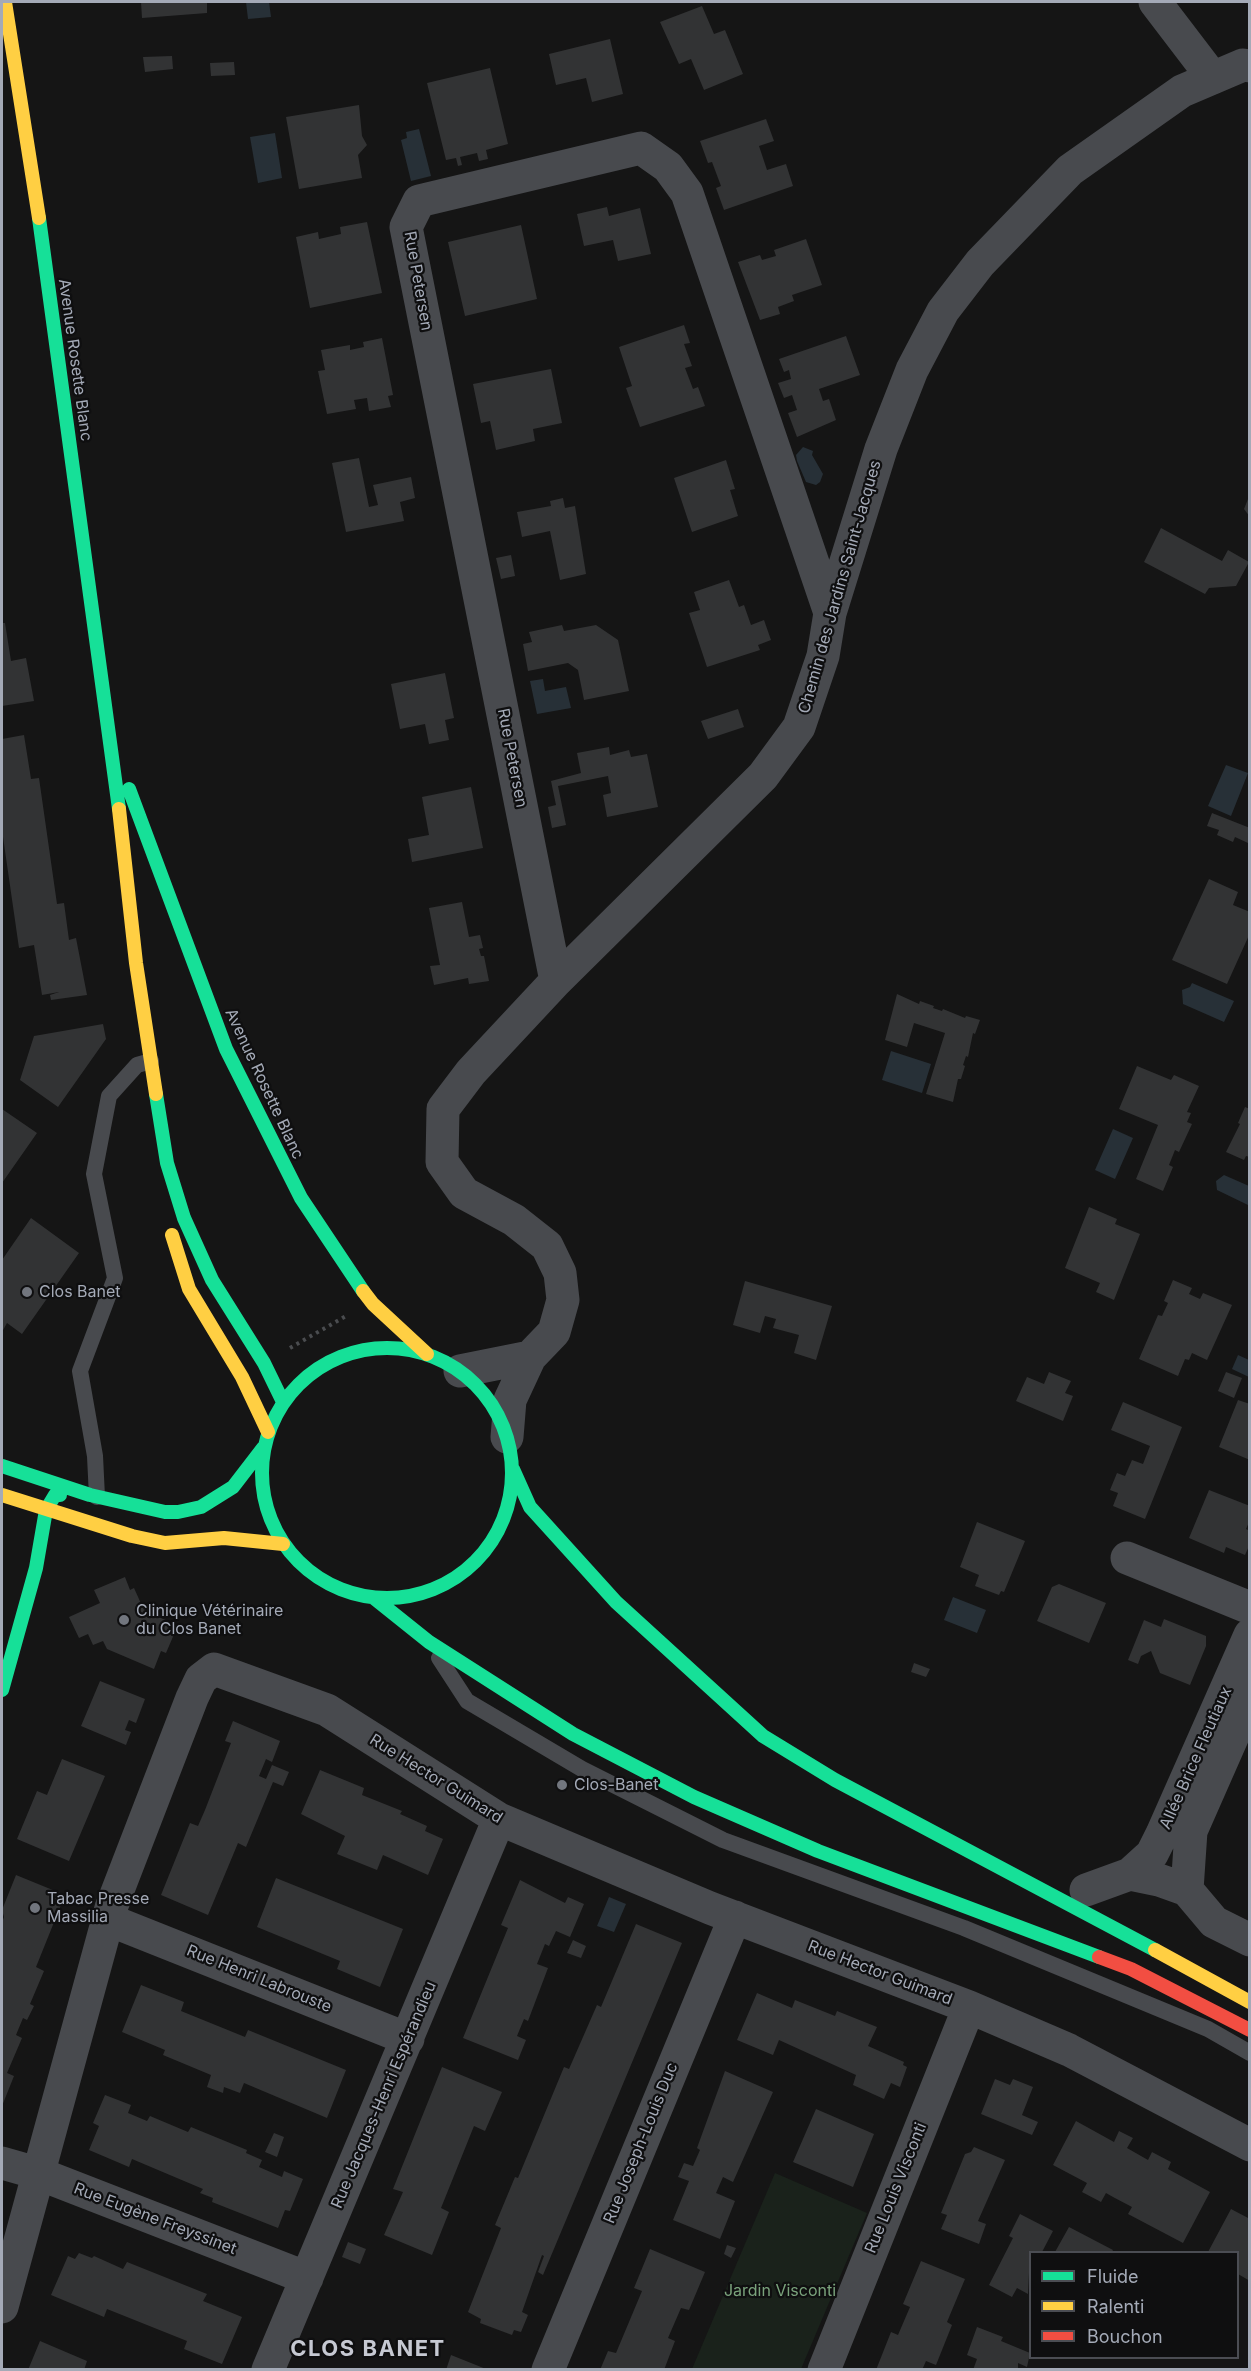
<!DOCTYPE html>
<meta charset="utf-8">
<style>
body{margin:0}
#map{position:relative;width:1251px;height:2371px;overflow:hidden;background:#151515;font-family:Inter,sans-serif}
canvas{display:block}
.frame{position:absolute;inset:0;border:3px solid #a4aab7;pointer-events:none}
.legend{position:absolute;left:1029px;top:2251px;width:210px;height:108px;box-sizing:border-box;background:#0f0f10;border:2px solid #4b4d53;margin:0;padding:8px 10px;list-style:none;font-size:18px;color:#a4aab7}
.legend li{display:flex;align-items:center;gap:12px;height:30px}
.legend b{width:30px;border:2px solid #4b4d53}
</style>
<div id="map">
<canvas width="1251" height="2371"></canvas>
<div class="frame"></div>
<ul class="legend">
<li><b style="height:8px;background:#16e098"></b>Fluide</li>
<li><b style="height:8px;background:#ffcf43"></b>Ralenti</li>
<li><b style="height:8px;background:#f24e42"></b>Bouchon</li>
</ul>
</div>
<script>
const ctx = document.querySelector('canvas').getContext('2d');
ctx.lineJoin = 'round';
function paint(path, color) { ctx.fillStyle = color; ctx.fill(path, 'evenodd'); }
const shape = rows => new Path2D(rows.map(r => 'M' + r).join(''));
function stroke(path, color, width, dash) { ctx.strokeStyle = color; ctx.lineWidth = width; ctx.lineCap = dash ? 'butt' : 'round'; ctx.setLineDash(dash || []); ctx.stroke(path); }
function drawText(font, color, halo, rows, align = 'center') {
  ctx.font = font + ' Inter,sans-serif'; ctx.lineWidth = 4.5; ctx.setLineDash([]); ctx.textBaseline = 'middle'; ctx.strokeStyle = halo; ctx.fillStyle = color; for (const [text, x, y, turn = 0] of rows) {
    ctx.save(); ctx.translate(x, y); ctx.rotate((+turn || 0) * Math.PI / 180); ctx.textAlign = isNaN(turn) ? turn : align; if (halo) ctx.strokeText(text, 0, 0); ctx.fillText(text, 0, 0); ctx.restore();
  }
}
const green = shape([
 [775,2173,867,2213,801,2369,692,2369]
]);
const water = shape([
 [246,2,269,2,271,17,248,19],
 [419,129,431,176,411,181,401,140,407,138,406,132],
 [275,133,282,178,258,183,250,137],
 [803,447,813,451,812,455,823,474,820,482,816,485,806,482,797,461,796,455],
 [543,679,545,691,566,687,571,708,537,714,530,681],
 [1226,765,1248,773,1231,816,1208,806],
 [1192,983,1234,1001,1224,1022,1183,1004,1182,990,1190,987],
 [891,1051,931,1064,922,1093,882,1080],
 [1113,1129,1133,1138,1115,1179,1095,1170],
 [1224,1175,1249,1186,1248,1205,1217,1190,1216,1181],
 [1238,1355,1249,1360,1249,1377,1232,1369],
 [953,1597,986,1610,977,1633,944,1620],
 [609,1897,626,1904,614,1932,597,1926]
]);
const building = shape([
 [141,2,207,2,207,13,142,18],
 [702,6,714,34,725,30,743,74,704,90,691,59,679,64,660,22],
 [610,39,623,94,592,102,586,78,556,85,549,54],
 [172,56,173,69,145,72,143,57],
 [234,62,235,75,211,76,210,63],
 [490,68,508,144,486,150,488,159,479,161,477,153,460,157,462,165,458,166,456,158,446,160,427,83],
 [359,105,362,136,367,145,358,155,362,178,299,189,286,117],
 [766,119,774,141,759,146,767,170,786,164,793,186,724,210,716,188,721,186,712,162,708,163,700,141],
 [607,207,609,216,640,208,651,254,618,261,613,240,584,246,577,214],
 [367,222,382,293,310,308,296,237,318,232,319,239,341,234,340,227],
 [521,225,537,299,465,316,448,242],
 [806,239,822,285,792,295,794,301,778,307,780,314,760,320,738,262,760,255,762,260,776,256,774,250],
 [684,325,690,343,684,344,692,366,685,368,693,389,698,387,705,406,640,427,626,388,632,386,619,347],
 [846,336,860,375,819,389,823,401,829,399,836,420,797,437,788,413,797,410,792,395,784,398,778,383,791,379,789,370,784,372,779,359],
 [382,338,393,395,388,396,391,407,369,411,367,398,354,400,356,409,327,414,318,371,325,370,321,350,350,345,350,350,364,347,363,342],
 [551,369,562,423,533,429,535,441,496,450,490,421,481,423,473,384],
 [359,458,369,507,378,505,373,485,411,477,415,498,400,502,404,521,346,532,332,463],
 [726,460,735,489,730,490,738,516,692,532,674,478],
 [1250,494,1250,517,1244,509],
 [563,498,565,508,575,506,586,574,560,580,550,531,522,537,517,512,551,506,550,501],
 [1161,528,1222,561,1228,550,1249,562,1236,586,1209,588,1205,594,1144,562],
 [511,555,515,576,501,579,496,558],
 [729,580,739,607,744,605,751,625,764,620,771,640,758,645,760,650,707,667,689,613,700,610,694,592],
 [2,623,5,623,11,661,26,658,34,701,2,706],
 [562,625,564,631,596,625,618,640,629,691,584,700,578,670,568,663,528,671,523,644,532,642,529,632],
 [445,673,454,718,445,720,449,740,429,744,425,724,400,729,391,684],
 [738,709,744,727,708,739,701,721],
 [24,735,31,779,39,778,57,904,64,903,69,940,76,938,87,995,51,1000,50,995,59,992,42,995,34,945,19,948,2,830,2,739],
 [609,747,610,755,629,750,631,757,647,754,658,807,607,817,603,795,611,793,608,776,558,786,566,825,552,828,548,807,556,805,551,781,581,773,577,753],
 [471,787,483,848,412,862,408,839,429,835,422,797],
 [1212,813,1250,828,1248,843,1235,837,1233,842,1217,835,1219,830,1207,826],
 [1209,879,1238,892,1233,905,1250,912,1250,933,1227,984,1172,960],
 [462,902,469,937,480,935,483,948,479,949,481,956,484,956,489,981,469,984,468,978,434,985,430,966,440,965,429,908],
 [897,994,919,1004,920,1001,934,1006,933,1008,942,1011,943,1009,965,1018,966,1016,980,1020,975,1034,973,1033,968,1057,966,1056,963,1065,965,1066,961,1079,958,1079,953,1102,926,1094,945,1033,914,1023,907,1047,885,1040],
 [103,1024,106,1039,58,1107,20,1080,34,1036],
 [1137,1066,1171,1080,1174,1075,1199,1086,1187,1112,1191,1113,1187,1122,1192,1124,1179,1152,1175,1150,1169,1165,1173,1167,1163,1191,1136,1179,1158,1125,1119,1109],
 [1245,1107,1250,1109,1250,1157,1246,1156,1244,1160,1226,1152,1240,1124,1238,1123],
 [2,1109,37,1133,2,1183],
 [1089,1207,1117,1219,1115,1224,1140,1234,1114,1300,1096,1292,1100,1283,1065,1268],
 [31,1218,79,1253,22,1334,7,1323,2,1332,2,1260],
 [1173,1280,1192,1288,1189,1294,1200,1299,1203,1293,1232,1305,1207,1360,1192,1353,1189,1360,1185,1359,1178,1376,1139,1359,1158,1315,1162,1316,1168,1303,1164,1301],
 [745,1281,832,1306,816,1360,794,1353,799,1335,773,1328,776,1319,765,1316,760,1333,733,1325],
 [1049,1372,1071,1381,1065,1393,1073,1396,1063,1421,1016,1401,1027,1377,1044,1384],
 [1226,1372,1242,1378,1234,1398,1218,1391],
 [1238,1400,1250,1404,1250,1460,1219,1447],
 [1123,1402,1182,1427,1145,1519,1113,1506,1118,1493,1110,1490,1117,1473,1125,1476,1132,1460,1143,1464,1150,1446,1111,1430],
 [1209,1490,1250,1506,1250,1520,1246,1529,1250,1531,1250,1544,1245,1555,1226,1547,1224,1553,1189,1538],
 [977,1522,1025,1541,1004,1592,1001,1591,999,1595,975,1586,979,1575,960,1567],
 [125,1577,130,1590,134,1588,143,1608,150,1605,159,1609,156,1616,178,1625,166,1653,161,1651,154,1669,107,1649,103,1641,93,1645,88,1634,79,1638,69,1617,100,1603,94,1590],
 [1059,1584,1106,1603,1089,1643,1037,1621,1052,1587],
 [1164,1619,1206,1636,1206,1646,1190,1685,1160,1673,1151,1651,1141,1656,1138,1664,1128,1660,1144,1620,1161,1627],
 [914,1663,930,1669,926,1677,911,1672],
 [100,1681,145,1699,136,1723,129,1720,125,1730,131,1732,126,1745,81,1726],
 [233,1721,280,1741,272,1762,266,1759,259,1776,266,1779,272,1765,289,1772,283,1786,273,1782,246,1847,238,1843,208,1915,161,1895,190,1823,198,1826,205,1810,231,1743,225,1741],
 [62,1759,105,1776,69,1861,17,1839,37,1791,47,1795],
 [320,1770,364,1788,362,1795,402,1811,400,1814,427,1826,425,1831,443,1839,428,1875,383,1855,377,1870,337,1854,345,1836,301,1814],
 [16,1875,65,1895,36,1967,44,1971,30,2004,34,2006,27,2020,23,2018,16,2035,22,2038,7,2073,14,2076,2,2106,2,1922,4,1917,2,1910],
 [276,1878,403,1929,380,1987,337,1969,340,1961,257,1927],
 [520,1880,565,1903,568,1897,584,1904,570,1937,556,1931,549,1946,545,1944,537,1964,548,1968,528,2021,524,2019,517,2036,526,2040,518,2060,463,2038,508,1928,501,1925],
 [636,1924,682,1943,543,2275,538,2272,544,2256,542,2255,522,2312,528,2315,521,2332,514,2330,512,2335,480,2323,481,2319,468,2312,501,2228,495,2225,515,2177,518,2178,564,2067,569,2069,597,2005,601,2007],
 [573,1940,586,1946,581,1958,567,1953],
 [141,1985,184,2002,181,2011,245,2037,248,2030,346,2070,327,2118,244,2083,240,2093,224,2087,223,2093,207,2087,211,2075,163,2055,165,2050,122,2032],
 [757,1993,792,2008,795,2000,835,2016,837,2011,877,2027,868,2046,904,2062,903,2065,907,2067,900,2087,891,2083,884,2099,853,2085,856,2075,779,2040,773,2055,737,2040],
 [442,2067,502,2092,485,2131,474,2126,441,2208,449,2212,432,2255,384,2235,403,2192,393,2189],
 [725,2071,773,2092,733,2182,723,2177,716,2193,735,2201,720,2239,673,2220,689,2181,678,2177,684,2163,693,2166,700,2150,697,2148],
 [995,2079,1010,2085,1013,2079,1033,2087,1022,2115,1038,2122,1032,2135,981,2114],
 [105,2095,131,2105,128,2113,147,2121,150,2116,188,2132,191,2127,247,2150,246,2153,262,2160,259,2167,282,2177,284,2171,303,2179,290,2211,285,2210,278,2228,212,2202,213,2198,200,2193,203,2189,132,2159,129,2167,89,2150,99,2126,93,2123],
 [816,2109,874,2134,853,2187,793,2162],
 [1076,2121,1114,2142,1119,2131,1133,2138,1127,2148,1148,2160,1152,2152,1171,2162,1168,2169,1210,2192,1183,2243,1128,2214,1132,2207,1113,2197,1106,2193,1101,2202,1082,2192,1087,2183,1053,2165],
 [274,2133,284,2137,277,2157,265,2152],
 [974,2147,1005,2160,978,2221,986,2224,979,2244,941,2229,947,2215,941,2213,965,2154,971,2152],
 [1231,2209,1250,2219,1250,2281,1238,2274,1238,2252,1208,2252],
 [1020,2214,1053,2231,1042,2252,1030,2252,1028,2294,1017,2288,1012,2297,989,2285,1013,2238,1009,2236],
 [1069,2227,1113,2250,1112,2252,1055,2252],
 [348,2242,366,2249,360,2264,342,2257],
 [727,2245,736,2248,731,2258,724,2254],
 [650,2249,705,2272,689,2310,681,2308,668,2338,675,2341,664,2370,600,2370,608,2351,616,2353,642,2291,634,2288],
 [79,2253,92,2258,94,2256,123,2269,127,2262,207,2294,203,2301,242,2317,222,2364,184,2349,187,2341,107,2309,104,2317,51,2295,68,2256,75,2259],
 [921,2261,965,2279,947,2322,952,2325,936,2365,926,2361,922,2370,876,2370,891,2332,898,2335,910,2307,903,2304],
 [977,2327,1003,2337,1001,2341,1030,2353,1027,2367,1018,2363,1018,2370,973,2370,977,2359,967,2355],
 [40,2341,87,2361,84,2370,28,2370],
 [451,2355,486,2369,486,2370,446,2370]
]);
const path = shape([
 [290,1348,346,1316]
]);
const lane = shape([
 [97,1497,95,1456,80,1371,115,1278,94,1174,109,1096,137,1065,151,1061],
 [439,1658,467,1701,582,1769,723,1840,964,1928,1208,2029,1250,2053]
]);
const street = shape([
 [1155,2,1213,78],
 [556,981,406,227,419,201,641,148,668,167,687,193,830,613],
 [530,1357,554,1332,563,1300,560,1273,547,1246,514,1220,464,1193,442,1162,443,1109,471,1072,556,981,763,776,799,727,823,656,830,613,881,449,912,370,943,311,980,263,1070,170,1182,91,1243,65,1250,66],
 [460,1371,530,1357,510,1400,507,1437],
 [1127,1558,1250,1608],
 [1130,1874,1152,1854,1162,1834,1250,1635],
 [1086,1890,1130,1874,1159,1880,1187,1890,1214,1922,1250,1940],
 [1187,1890,1191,1831,1250,1697],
 [109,1920,408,2039],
 [2,2163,37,2173,307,2278],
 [2,2307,111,1908,192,1698,201,1679,214,1669,327,1710,499,1819,710,1908,969,2007,1069,2050,1250,2145],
 [268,2370,499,1819],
 [548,2370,735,1917],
 [824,2370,969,2007]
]);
const fast = shape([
 [39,218,119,809],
 [129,789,226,1049,301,1198,363,1291],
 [156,1094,167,1163,184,1218,212,1280,264,1363,283,1402],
 '262 1473a125 125 0 1 1 250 0a125 125 0 1 1-250 0Z',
 [2,1466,90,1495,165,1512,178,1512,201,1507,233,1487,263,1448],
 [513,1469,530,1507,616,1602,763,1736,835,1780,1155,1950],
 [374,1598,429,1642,573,1734,694,1797,818,1851,1099,1957],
 [2,1690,36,1568,46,1510,55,1495,60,1495]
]);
const slow = shape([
 [5,2,39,218],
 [119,809,136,963,156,1094],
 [172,1235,189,1289,242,1377,268,1432],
 [363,1291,373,1304,427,1354],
 [2,1495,132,1536,165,1543,224,1538,283,1544],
 [1155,1950,1250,2002]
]);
const jam = shape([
 [1099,1957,1131,1969,1250,2030]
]);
const markers = [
 [27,1292,6,"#72767e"],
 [124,1620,6,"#72767e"],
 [562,1785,6,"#72767e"],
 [35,1908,6,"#72767e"]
];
const streetNames = [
 ["Rue Petersen",418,281,80],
 ["Avenue Rosette Blanc",75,360,82],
 ["Chemin des Jardins Saint-Jacques",840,587,-74],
 ["Rue Petersen",512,758,79],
 ["Avenue Rosette Blanc",264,1084,65],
 ["Allée Brice Fleutiaux",1196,1758,-66],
 ["Rue Hector Guimard",436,1779,32],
 ["Rue Hector Guimard",880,1973,21],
 ["Rue Henri Labrouste",259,1979,22],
 ["Rue Jacques-Henri Espérandieu",384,2095,-67],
 ["Rue Joseph-Louis Duc",641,2143,-68],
 ["Rue Louis Visconti",896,2188,-68],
 ["Rue Eugène Freyssinet",155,2219,21]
];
const poiNames = [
 ["Clos Banet",39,1292],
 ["Clinique Vétérinaire",136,1611],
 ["du Clos Banet",136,1629],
 ["Clos-Banet",574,1785],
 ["Tabac Presse",47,1899],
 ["Massilia",47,1917]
];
const parkNames = [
 ["Jardin Visconti",780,2291]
];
const districtNames = [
 ["CLOS BANET",368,2349]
];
paint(green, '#1a221b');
paint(water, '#273037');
paint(building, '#323334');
stroke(path, '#4a4c4f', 4, [3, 4.5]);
stroke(lane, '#484a4e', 16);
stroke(street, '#484a4e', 33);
stroke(fast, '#16e098', 14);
stroke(slow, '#ffcf43', 14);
stroke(jam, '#f24e42', 14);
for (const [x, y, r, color] of markers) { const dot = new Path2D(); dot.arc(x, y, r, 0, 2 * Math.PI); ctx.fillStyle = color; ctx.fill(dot); stroke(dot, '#0f0f10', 2); }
drawText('16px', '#a4aab7', '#0f0f10', streetNames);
drawText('16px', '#a4aab7', '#0f0f10', poiNames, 'left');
drawText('16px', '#7aa37c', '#0f0f10', parkNames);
ctx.letterSpacing = '1.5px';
drawText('bold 22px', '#c6c9d2', '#0f0f10', districtNames);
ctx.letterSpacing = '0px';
</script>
